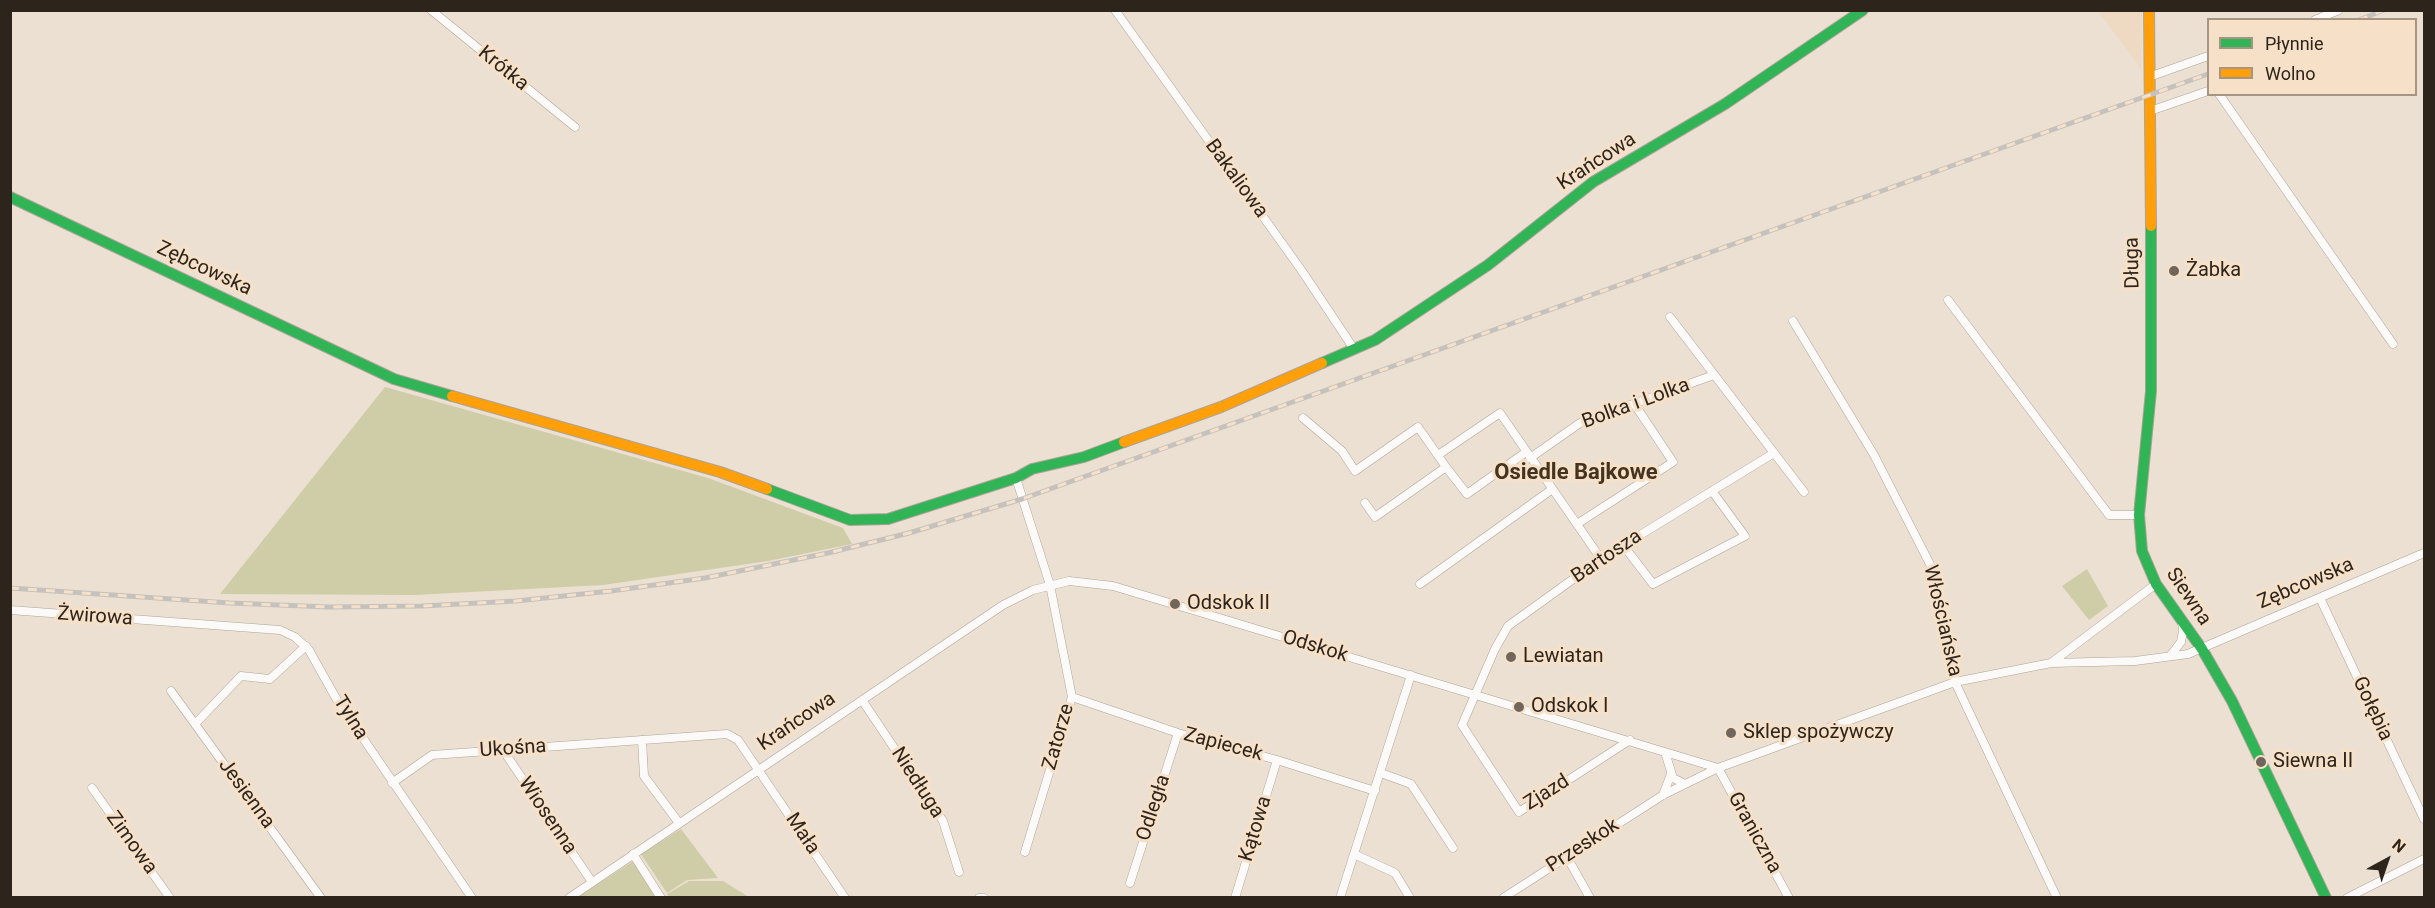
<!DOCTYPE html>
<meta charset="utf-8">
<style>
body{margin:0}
#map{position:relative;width:2435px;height:908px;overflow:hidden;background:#ece0d2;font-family:Roboto,sans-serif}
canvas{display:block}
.frame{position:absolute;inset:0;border:12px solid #2d241c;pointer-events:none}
.legend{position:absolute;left:2207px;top:18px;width:210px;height:78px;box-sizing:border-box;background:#f7e0c8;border:2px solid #a69583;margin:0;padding:8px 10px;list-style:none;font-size:18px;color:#2d241c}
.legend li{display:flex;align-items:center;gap:12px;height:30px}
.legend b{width:30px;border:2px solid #a69583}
.north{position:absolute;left:2357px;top:830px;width:60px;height:60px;-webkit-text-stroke:4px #f7e0c8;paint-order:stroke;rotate:40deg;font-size:16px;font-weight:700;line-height:24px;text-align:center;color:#2d241c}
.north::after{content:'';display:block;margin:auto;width:21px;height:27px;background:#2d241c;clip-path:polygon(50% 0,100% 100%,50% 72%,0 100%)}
</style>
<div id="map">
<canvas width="2435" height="908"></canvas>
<div class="frame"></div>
<ul class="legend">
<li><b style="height:8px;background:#30b455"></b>Płynnie</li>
<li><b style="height:8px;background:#ff9f0a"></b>Wolno</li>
</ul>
<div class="north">N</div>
</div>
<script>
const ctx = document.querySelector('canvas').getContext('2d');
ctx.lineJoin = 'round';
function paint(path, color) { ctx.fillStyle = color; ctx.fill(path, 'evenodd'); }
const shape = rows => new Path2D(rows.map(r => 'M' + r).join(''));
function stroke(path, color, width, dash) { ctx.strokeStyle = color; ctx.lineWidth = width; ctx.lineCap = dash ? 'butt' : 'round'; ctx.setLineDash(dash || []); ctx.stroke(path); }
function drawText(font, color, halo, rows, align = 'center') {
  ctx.font = font + ' Roboto,sans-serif'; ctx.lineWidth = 6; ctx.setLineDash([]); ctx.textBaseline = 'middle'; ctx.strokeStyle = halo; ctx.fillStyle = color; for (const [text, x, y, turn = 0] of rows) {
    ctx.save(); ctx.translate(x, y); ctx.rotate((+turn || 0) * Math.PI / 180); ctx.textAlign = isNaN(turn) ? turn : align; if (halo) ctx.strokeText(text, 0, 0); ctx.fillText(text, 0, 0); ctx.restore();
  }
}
const built = shape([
 [2098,11,2142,11,2141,69]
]);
const green = shape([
 [385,387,708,478,843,528,852,544,768,561,603,585,415,595,220,594],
 [2087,569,2108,606,2089,620,2062,586],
 [681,829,718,878,687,880,667,893,641,854],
 [635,860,659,898,576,898],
 [689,881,723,881,749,897,669,897,667,894]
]);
const street = shape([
 [431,10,575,127],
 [1115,10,1302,271,1354,349],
 [2315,20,2339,10],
 [2149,77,2208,56],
 [2219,94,2393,344],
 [2150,111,2208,91],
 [1948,300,2109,515,2139,515],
 [1670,317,1804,492],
 [1793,321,1874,455,1933,570,1955,682,2057,898],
 [1303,418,1342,451,1355,471,1418,427,1446,467],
 [1438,455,1500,413,1601,559],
 [1530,458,1580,423,1714,375],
 [1016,478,1050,585,1072,697,1025,852],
 [1365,503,1375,517,1446,467,1467,494,1526,452],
 [1577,524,1673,462,1635,405],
 [1623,545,1653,584,1745,536,1712,491],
 [1420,584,1551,490],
 [2320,598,2424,819],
 [10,610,280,630,295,637,309,650,337,700,472,898],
 [2170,656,2181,642,2183,631,2182,622],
 [2051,663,2156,584],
 [171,691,321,898],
 [1072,697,1178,733,1277,760,1375,791],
 [862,700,943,821,959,872],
 [195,724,241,676,270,679,306,646],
 [642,740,644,776,679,823],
 [1630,740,1519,812,1462,725,1495,649,1508,626,1601,559,1774,453],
 [503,750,592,882],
 [1665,752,1673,778,1685,784],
 [1718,768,1789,898],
 [1381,773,1411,784,1453,848],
 [392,783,432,755,727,734,738,740,845,898],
 [92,788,170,898],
 [1663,795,1671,774],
 [633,854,661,898],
 [1354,854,1395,873,1410,898],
 [1567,857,1590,898],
 [1130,883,1178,733],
 [569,898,1003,605,1033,590,1069,581,1113,586,1718,768],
 [979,898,984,898],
 [1235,898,1277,760],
 [1340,898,1411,675],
 [1503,898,1663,795,1718,768,1955,682,2051,663,2135,661,2188,654,2424,553],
 [2347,898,2424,859]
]);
const fast = shape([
 [10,197,394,379,452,396],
 [2151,226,2151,391,2139,515,2142,551,2156,584,2202,649,2232,701,2326,898],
 [1322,363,1375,340,1488,265,1593,182,1725,104,1863,10],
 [767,489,850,520,888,519,1016,478,1032,469,1084,457,1124,442]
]);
const slow = shape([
 [2149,10,2151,226],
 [452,396,720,472,767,489],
 [1124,442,1221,407,1322,363]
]);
const rail = shape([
 [2359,20,2384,10],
 [10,588,230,603,328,607,422,606,516,601,611,591,705,578,828,553,909,533,1022,499,2208,74]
]);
const markers = [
 [2174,271,6,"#70665c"],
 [1175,604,6,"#70665c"],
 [1511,657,6,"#70665c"],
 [1519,707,6,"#70665c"],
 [1731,733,6,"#70665c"],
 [2261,762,6,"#70665c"]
];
const streetNames = [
 ["Krótka",503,69,39],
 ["Krańcowa",1597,162,-33],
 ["Bakaliowa",1236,179,54],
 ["Długa",2133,263,-91],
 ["Zębcowska",204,269,25],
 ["Bolka i Lolka",1636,404,-20],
 ["Bartosza",1607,557,-34],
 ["Zębcowska",2306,584,-23],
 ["Siewna",2188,597,56],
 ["Żwirowa",95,617,4],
 ["Włościańska",1942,621,77],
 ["Odskok",1315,647,17],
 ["Gołębia",2372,709,65],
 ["Tylna",350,718,58],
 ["Krańcowa",797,722,-34],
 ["Zatorze",1059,737,-74],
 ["Zapiecek",1223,745,15],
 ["Ukośna",513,749,-4],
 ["Niedługa",917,783,57],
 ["Zjazd",1547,793,-32],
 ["Jesienna",246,794,54],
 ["Odległa",1154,808,-72],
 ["Wiosenna",547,816,56],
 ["Kątowa",1256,829,-73],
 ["Graniczna",1754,833,61],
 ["Mała",802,834,56],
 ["Zimowa",131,843,54],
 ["Przeskok",1583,846,-33]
];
const poiNames = [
 ["Żabka",2186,271],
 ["Odskok II",1187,604],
 ["Lewiatan",1523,657],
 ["Odskok I",1531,707],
 ["Sklep spożywczy",1743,733],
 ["Siewna II",2273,762]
];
const quarterNames = [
 ["Osiedle Bajkowe",1576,473]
];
paint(built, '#eed9c3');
paint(green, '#cfcda7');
stroke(street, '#aca398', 9);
stroke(fast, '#aca398', 12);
stroke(slow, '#aca398', 12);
stroke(street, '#fcfaf8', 8);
stroke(fast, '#30b455', 10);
stroke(slow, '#ff9f0a', 10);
stroke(rail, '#c5c2be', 5);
stroke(rail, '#f7e0c8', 3, [9]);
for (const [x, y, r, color] of markers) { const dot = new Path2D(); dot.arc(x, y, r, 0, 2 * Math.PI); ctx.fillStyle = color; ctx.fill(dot); stroke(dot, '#f7e0c8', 2); }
drawText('20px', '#2d241c', '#f7e0c8', streetNames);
drawText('20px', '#2d241c', '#f7e0c8', poiNames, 'left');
drawText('bold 22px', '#44331f', '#f7e0c8', quarterNames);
</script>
